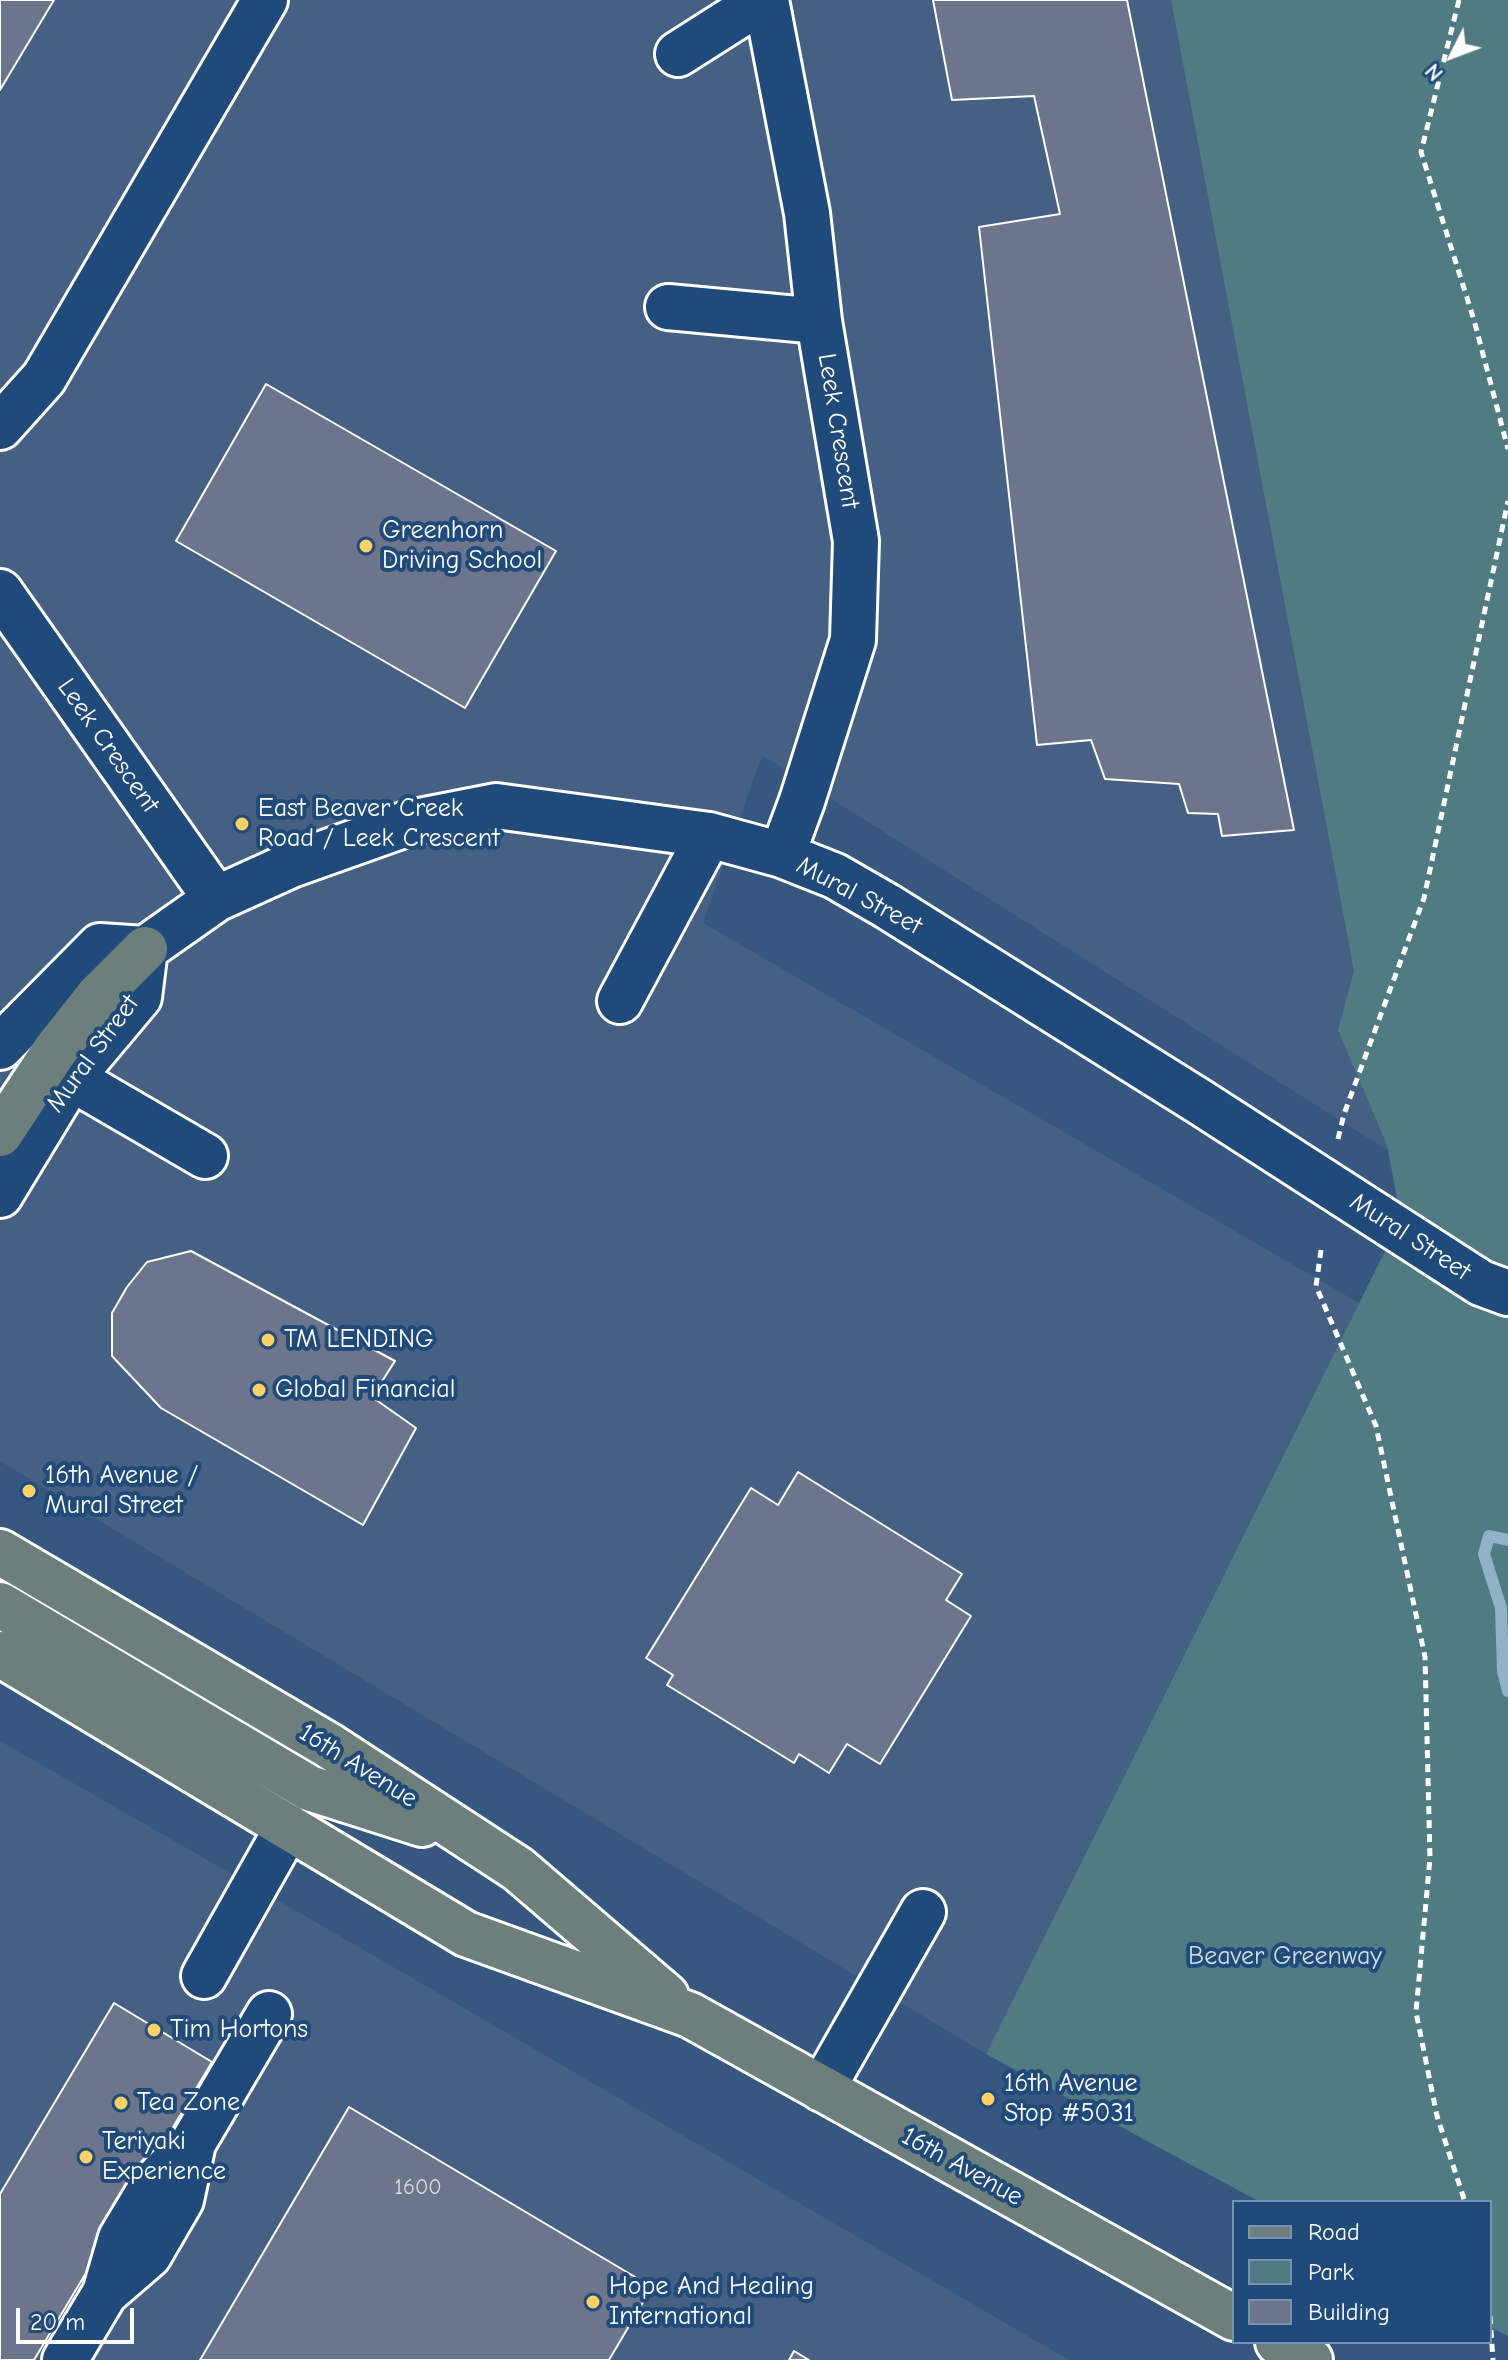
<!DOCTYPE html>
<style>
body{margin:0}
#map{position:relative;width:1508px;height:2360px;overflow:hidden;background:#36577f;font-family:"Comic Neue",sans-serif}
canvas{display:block}
.legend{position:absolute;left:1232px;top:2200px;width:260px;height:144px;box-sizing:border-box;background:#1f4a7a;border:2px solid #7992af;margin:0;padding:10px 14px;list-style:none;font-size:24px;color:#fff}
.legend li{display:flex;align-items:center;gap:16px;height:40px}
.legend b{width:40px;border:2px solid #7992af}
.north{position:absolute;left:1412px;top:16px;width:80px;height:80px;-webkit-text-stroke:6px #1f4a7a;paint-order:stroke;rotate:228deg;font-size:22px;font-weight:700;line-height:32px;text-align:center;color:#fff}
.north::after{content:'';display:block;margin:auto;width:28px;height:36px;background:#fff;clip-path:polygon(50% 0,100% 100%,50% 72%,0 100%)}
.scale{position:absolute;left:16px;top:2308px;width:118px;height:36px;box-sizing:border-box;border:4px solid #fff;border-top:0;padding-left:10px;font-size:24px;line-height:28px;white-space:nowrap;color:#fff;-webkit-text-stroke:6px #1f4a7a;paint-order:stroke}
</style>
<div id="map">
<canvas width="1508" height="2360"></canvas>
<ul class="legend">
<li><b style="height:10px;background:#6c7f7c"></b>Road</li>
<li><b style="height:22px;background:#517b83"></b>Park</li>
<li><b style="height:22px;background:#6c758c"></b>Building</li>
</ul>
<div class="north">N</div>
<div class="scale">20 m</div>
</div>
<script>
const ctx = document.querySelector('canvas').getContext('2d');
ctx.lineJoin = 'round';
function paint(path, color) { ctx.fillStyle = color; ctx.fill(path, 'evenodd'); }
const shape = rows => new Path2D(rows.map(r => 'M' + r).join(''));
function stroke(path, color, width, dash) { ctx.strokeStyle = color; ctx.lineWidth = width; ctx.lineCap = dash ? 'butt' : 'round'; ctx.setLineDash(dash || []); ctx.stroke(path); }
function drawText(font, color, halo, rows, align = 'center') {
  ctx.font = font + ' "Comic Neue",sans-serif'; ctx.lineWidth = 8; ctx.setLineDash([]); ctx.textBaseline = 'middle'; ctx.strokeStyle = halo; ctx.fillStyle = color; for (const [text, x, y, turn = 0] of rows) {
    ctx.save(); ctx.translate(x, y); ctx.rotate((+turn || 0) * Math.PI / 180); ctx.textAlign = isNaN(turn) ? turn : align; if (halo) ctx.strokeText(text, 0, 0); ctx.fillText(text, 0, 0); ctx.restore();
  }
}
const built = shape([
 [0,0,1171,0,1390,1152,762,755,703,923,1359,1303,986,2054,0,1461],
 [0,1741,352,1943,1069,2360,0,2360]
]);
const green = shape([
 [1171,0,1508,0,1508,2336,1490,2327,1490,2202,1260,2202,986,2054,1401,1219,1387,1145,1338,1030,1354,971]
]);
const stream = shape([
 [1508,1540,1489,1536,1484,1554,1501,1608,1503,1671,1508,1691]
]);
const building = shape([
 [0,0,54,0,0,90,0,0],
 [933,0,1127,0,1294,830,1222,836,1218,814,1188,813,1179,784,1105,779,1091,740,1037,745,979,227,1060,214,1034,96,952,100,933,0],
 [266,384,556,551,465,708,176,541,266,384],
 [191,1251,395,1361,372,1397,416,1428,363,1525,161,1408,112,1356,112,1313,127,1287,147,1262,191,1251],
 [798,1472,962,1574,946,1600,971,1616,880,1764,847,1744,829,1773,799,1754,794,1763,667,1685,673,1675,646,1658,751,1488,778,1505,798,1472],
 [114,2003,212,2062,34,2360,0,2360,0,2194,114,2003],
 [349,2107,652,2287,609,2360,200,2360,349,2107],
 [794,2351,809,2360,789,2360,794,2351]
]);
const path = shape([
 [1459,0,1421,152,1474,320,1508,449],
 [1338,1139,1344,1114,1424,898,1508,501],
 [1321,1250,1316,1286,1376,1426,1425,1657,1430,1858,1416,2012,1437,2116,1465,2202],
 [1490,2316,1493,2360]
]);
const minor = shape([
 [766,0,807,213,819,321,856,541,853,640,802,801,782,855],
 [678,54,763,0],
 [668,307,819,321],
 [0,427,44,378,265,0],
 [0,592,216,899],
 [620,1001,709,835],
 [0,1047,100,946,145,949,216,899,291,865,409,823,496,806,709,835,782,855,835,876,887,906,1200,1102,1481,1283,1508,1293],
 [71,1078,205,1156],
 [0,1195,71,1078,139,997,145,949],
 [204,1976,288,1827],
 [822,2089,923,1912],
 [105,2293,149,2255,181,2200,193,2143],
 [65,2360,105,2293,121,2238,154,2183,193,2143,269,2014]
]);
const major = shape([
 [0,1134,54,1052,99,995,145,949],
 [0,1552,328,1745,518,1869,666,1996],
 [0,1605,309,1788,422,1824],
 [0,1654,466,1934,690,2015,1234,2318],
 [1278,2342,1310,2360]
]);
const markers = [
 [366,546,8,"#ffd166"],
 [242,824,8,"#ffd166"],
 [268,1340,8,"#ffd166"],
 [259,1390,8,"#ffd166"],
 [29,1491,8,"#ffd166"],
 [154,2030,8,"#ffd166"],
 [988,2099,8,"#ffd166"],
 [121,2103,8,"#ffd166"],
 [86,2157,8,"#ffd166"],
 [593,2302,8,"#ffd166"]
];
const numberNames = [
 ["1600",418,2188]
];
const streetNames = [
 ["Leek Crescent",838,431,81],
 ["Leek Crescent",108,746,55],
 ["Mural Street",859,896,28],
 ["Mural Street",93,1054,-54],
 ["Mural Street",1410,1237,33],
 ["16th Avenue",358,1766,32],
 ["16th Avenue",962,2167,29]
];
const poiNames = [
 ["Greenhorn",382,531],
 ["Driving School",382,561],
 ["East Beaver Creek",258,809],
 ["Road / Leek Crescent",258,839],
 ["TM LENDING",284,1340],
 ["Global Financial",275,1390],
 ["16th Avenue /",45,1476],
 ["Mural Street",45,1506],
 ["Tim Hortons",170,2030],
 ["16th Avenue",1004,2084],
 ["Stop #5031",1004,2114],
 ["Tea Zone",137,2103],
 ["Teriyaki",102,2142],
 ["Experience",102,2172],
 ["Hope And Healing",609,2287],
 ["International",609,2317]
];
const parkNames = [
 ["Beaver Greenway",1285,1957]
];
paint(built, '#466083');
paint(green, '#517b83');
stroke(stream, '#90b2c7', 12);
paint(building, '#6c758c');
stroke(building, '#fff', 2);
stroke(minor, '#fff', 50);
stroke(major, '#fff', 50);
stroke(path, '#fff', 5, [8, 6]);
stroke(minor, '#1f4a7a', 44);
stroke(major, '#6c7f7c', 44);
for (const [x, y, r, color] of markers) { const dot = new Path2D(); dot.arc(x, y, r, 0, 2 * Math.PI); ctx.fillStyle = color; ctx.fill(dot); stroke(dot, '#1f4a7a', 3); }
drawText('22px', '#dadce2', null, numberNames);
drawText('26px', '#fff', '#1f4a7a', streetNames);
drawText('26px', '#fff', '#1f4a7a', poiNames, 'left');
drawText('26px', '#d4dee0', '#1f4a7a', parkNames);
</script>
